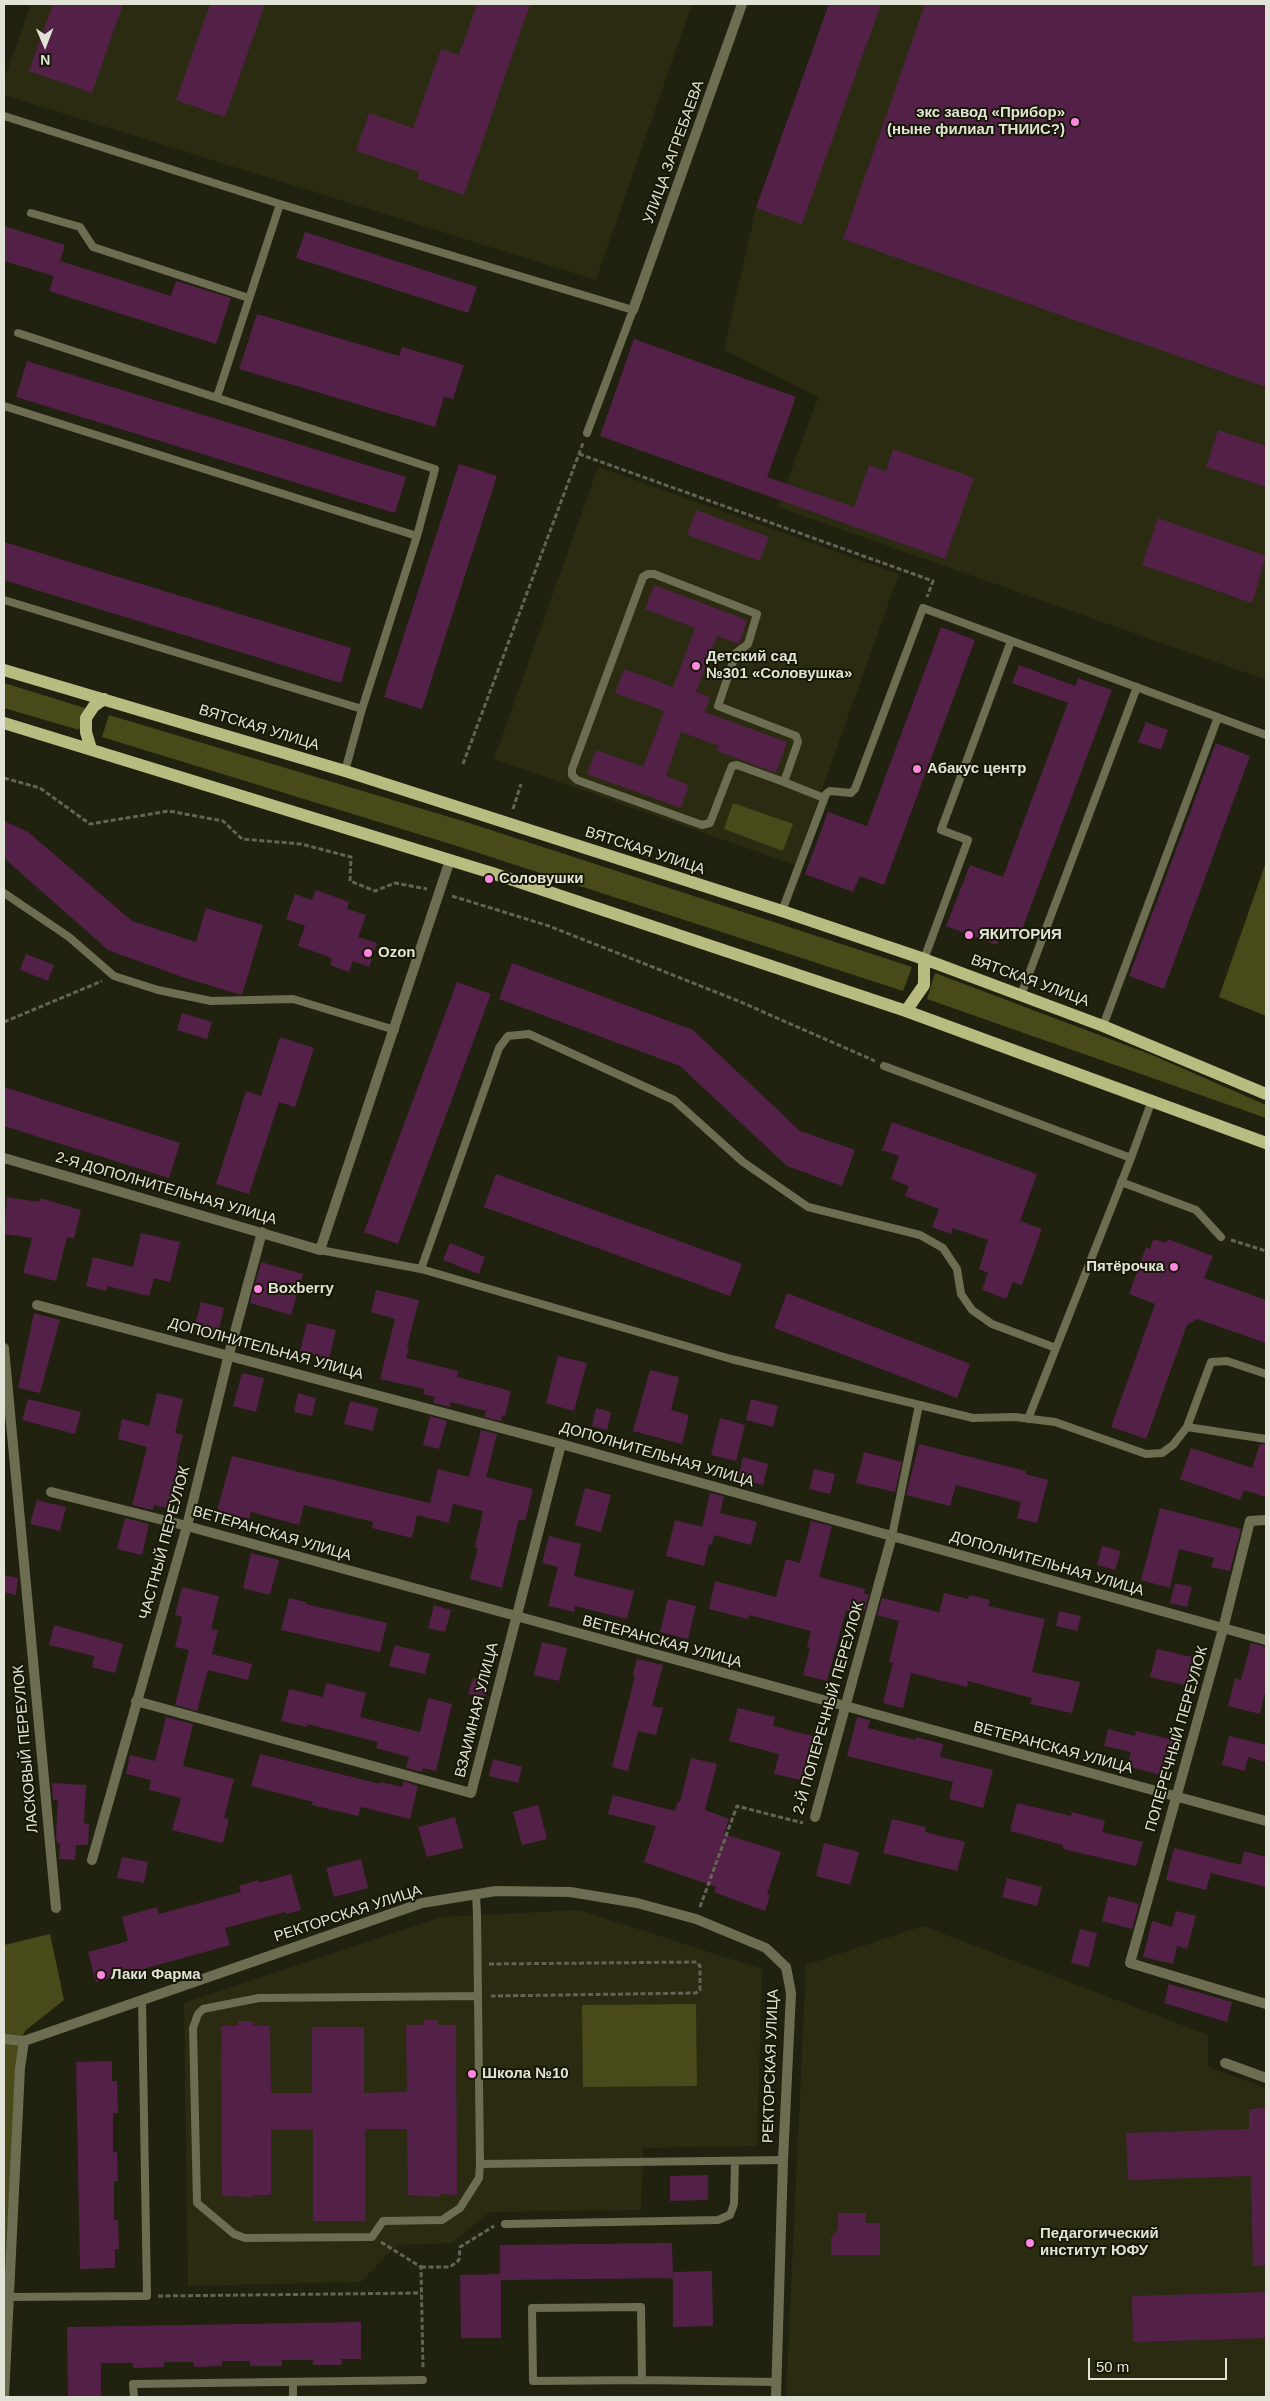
<!DOCTYPE html>
<meta charset="utf-8">
<style>
body{margin:0}
#map{position:relative;width:1270px;height:2401px;overflow:hidden;background:#20210f;font-family:Arial,sans-serif}
canvas{display:block}
.frame{position:absolute;inset:0;border:5px solid #e2e3d7;pointer-events:none}
.north{position:absolute;left:20px;top:20px;width:50px;height:50px;-webkit-text-stroke:4px #171806;paint-order:stroke;rotate:179deg;font-size:14px;font-weight:700;line-height:20px;text-align:center;color:#e2e3d7}
.north::after{content:'';display:block;margin:auto;width:18px;height:22px;background:#e2e3d7;clip-path:polygon(50% 0,100% 100%,50% 72%,0 100%)}
.scale{position:absolute;left:1088px;top:2358px;width:139px;height:22px;box-sizing:border-box;border:2px solid #e2e3d7;border-top:0;padding-left:6px;font-size:15px;line-height:18px;white-space:nowrap;color:#e2e3d7;-webkit-text-stroke:4px #171806;paint-order:stroke}
</style>
<div id="map">
<canvas width="1270" height="2401"></canvas>
<div class="frame"></div>
<div class="north">N</div>
<div class="scale">50 m</div>
</div>
<script>
const ctx = document.querySelector('canvas').getContext('2d');
ctx.lineJoin = 'round';
function paint(path, color) { ctx.fillStyle = color; ctx.fill(path, 'evenodd'); }
const shape = rows => new Path2D(rows.map(r => 'M' + r).join(''));
function stroke(path, color, width, dash) { ctx.strokeStyle = color; ctx.lineWidth = width; ctx.lineCap = dash ? 'butt' : 'round'; ctx.setLineDash(dash || []); ctx.stroke(path); }
function drawText(font, color, halo, rows, align = 'center') {
  ctx.font = font + ' Arial,sans-serif'; ctx.lineWidth = 4; ctx.setLineDash([]); ctx.textBaseline = 'middle'; ctx.strokeStyle = halo; ctx.fillStyle = color; for (const [text, x, y, turn = 0] of rows) {
    ctx.save(); ctx.translate(x, y); ctx.rotate((+turn || 0) * Math.PI / 180); ctx.textAlign = isNaN(turn) ? turn : align; if (halo) ctx.strokeText(text, 0, 0); ctx.fillText(text, 0, 0); ctx.restore();
  }
}
const built = shape([
 [31,4,692,4,596,280,4,95,4,80],
 [829,4,1266,4,1266,680,778,507,818,397,724,350,756,208],
 [598,467,899,574,795,865,494,759],
 [579,1910,762,1969,757,2146,643,2148,641,2210,490,2212,452,2243,397,2245,361,2282,188,2286,184,2003,442,1917],
 [923,1926,1208,2035,1208,2067,1266,2088,1266,2397,786,2397,806,1965]
]);
const green = shape([
 [4,683,85,708,79,730,4,708],
 [109,715,466,822,912,967,903,991,457,846,102,737],
 [733,803,793,824,783,851,724,829],
 [1266,862,1266,1016,1219,997],
 [935,973,1152,1055,1266,1105,1266,1118,927,999],
 [50,1934,64,2000,25,2031,18,2047,4,2288,4,1945],
 [696,2004,697,2086,583,2087,582,2005]
]);
const building = shape([
 [53,4,123,4,92,93,29,71],
 [210,4,265,4,225,117,176,100],
 [477,4,530,4,464,195,417,179,419,172,356,151,369,113,413,128,441,49,459,55],
 [829,4,881,4,802,224,756,208],
 [925,4,1266,4,1266,387,843,239],
 [4,226,65,245,60,261,171,296,176,281,231,298,216,344,49,291,54,276,4,261],
 [305,232,477,287,468,313,296,258],
 [257,314,399,356,402,347,464,365,453,399,444,397,435,427,239,369],
 [634,339,796,397,767,477,854,507,869,465,886,471,893,449,974,478,945,559,600,436],
 [27,361,406,477,395,513,16,397],
 [1218,430,1266,446,1266,487,1206,467],
 [459,464,497,476,422,709,384,697],
 [696,510,769,537,760,561,687,535],
 [1158,518,1266,556,1252,603,1142,565],
 [4,542,351,648,341,683,4,580],
 [654,585,747,620,739,644,717,636,696,692,710,697,705,712,787,742,776,773,717,751,719,746,681,732,666,776,689,785,681,808,587,774,596,750,643,767,664,711,615,693,624,669,673,687,695,628,645,609],
 [941,627,975,640,884,885,860,876,853,892,805,874,828,812,867,826],
 [1019,665,1075,686,1078,678,1112,690,1020,935,1003,929,997,945,946,926,970,865,1003,877,1068,703,1012,683],
 [1146,722,1168,730,1161,750,1138,742],
 [1216,743,1250,756,1164,989,1129,976],
 [4,821,28,832,132,921,196,942,206,908,263,925,242,995,185,978,108,950,4,858],
 [316,890,349,902,347,909,366,915,358,937,377,943,369,967,353,961,349,972,330,965,332,958,298,946,305,926,286,919,295,894,312,900],
 [26,954,54,965,48,981,20,970],
 [512,963,693,1030,800,1131,855,1150,842,1186,787,1166,680,1066,499,999],
 [457,982,491,994,398,1244,364,1232],
 [182,1013,212,1022,207,1039,177,1030],
 [280,1037,314,1048,295,1107,279,1102,249,1194,216,1184,246,1091,261,1096],
 [4,1087,180,1143,169,1178,4,1126],
 [892,1122,1037,1174,1020,1221,1042,1229,1022,1285,1013,1282,1006,1299,982,1290,988,1273,979,1269,988,1240,953,1228,951,1234,932,1227,939,1209,905,1196,909,1186,891,1179,899,1156,882,1150],
 [496,1174,742,1264,730,1296,484,1207],
 [7,1197,39,1202,40,1198,81,1210,74,1239,67,1237,56,1281,23,1273,32,1238,4,1234],
 [141,1233,180,1242,170,1282,154,1278,149,1296,107,1286,106,1291,86,1286,93,1257,133,1267],
 [1153,1239,1166,1243,1168,1239,1213,1256,1204,1278,1266,1300,1266,1343,1197,1319,1187,1325,1146,1439,1111,1427,1155,1304,1129,1294,1146,1247,1150,1249],
 [450,1243,485,1257,479,1274,443,1260],
 [261,1262,303,1274,291,1315,250,1303],
 [376,1290,419,1300,407,1347,409,1348,406,1358,458,1371,457,1377,511,1391,505,1416,502,1415,501,1421,484,1417,486,1411,451,1402,450,1407,433,1403,435,1397,423,1394,424,1389,380,1379,395,1319,371,1312],
 [787,1293,970,1364,957,1398,774,1328],
 [201,1302,224,1308,218,1333,194,1328],
 [34,1313,60,1320,40,1393,18,1388],
 [307,1323,336,1330,329,1358,300,1351],
 [558,1356,587,1363,574,1411,546,1403],
 [650,1370,679,1377,671,1410,689,1415,682,1444,633,1431],
 [242,1373,264,1378,256,1412,233,1406],
 [157,1393,183,1399,175,1433,183,1435,176,1463,179,1464,170,1509,154,1505,153,1510,132,1505,147,1447,118,1439,122,1419,149,1426],
 [298,1393,316,1398,312,1416,294,1412],
 [28,1399,81,1412,75,1434,22,1420],
 [751,1399,778,1406,773,1427,746,1420],
 [350,1401,378,1408,373,1431,344,1424],
 [596,1408,611,1412,607,1430,592,1426],
 [430,1416,447,1421,439,1449,423,1445],
 [720,1418,745,1425,736,1461,711,1455],
 [481,1430,497,1434,486,1477,533,1489,525,1521,519,1519,502,1588,470,1579,478,1548,475,1547,483,1511,453,1504,449,1523,417,1515,412,1538,372,1528,373,1522,304,1505,299,1525,251,1512,249,1519,217,1511,232,1456,430,1503,438,1469,469,1477],
 [919,1444,1026,1471,1025,1474,1048,1480,1037,1523,1017,1518,1021,1502,956,1485,950,1506,906,1495],
 [1260,1444,1266,1444,1266,1497,1244,1490,1240,1500,1180,1479,1191,1448,1252,1468],
 [864,1452,902,1462,895,1492,856,1483],
 [743,1457,768,1464,763,1485,738,1479],
 [814,1469,835,1474,830,1494,809,1489],
 [585,1488,611,1495,601,1532,575,1525],
 [710,1493,724,1496,720,1513,757,1522,751,1545,714,1535,712,1545,709,1544,704,1566,666,1556,675,1520,702,1527],
 [37,1500,66,1507,60,1531,30,1524],
 [1160,1508,1241,1529,1230,1571,1211,1567,1214,1558,1179,1549,1170,1588,1141,1580],
 [125,1518,149,1524,142,1555,117,1549],
 [811,1521,832,1526,819,1577,865,1589,864,1593,869,1595,864,1612,860,1611,859,1614,846,1610,827,1681,803,1675,810,1648,807,1647,811,1631,749,1615,748,1619,709,1609,715,1581,776,1597,786,1559,800,1563],
 [549,1536,581,1544,574,1576,634,1591,627,1619,575,1606,574,1612,548,1606,558,1567,542,1563],
 [1102,1546,1121,1551,1115,1570,1097,1565],
 [251,1553,279,1560,270,1595,243,1588],
 [4,1575,18,1578,16,1595,4,1592],
 [1175,1583,1192,1587,1187,1607,1170,1603],
 [182,1587,219,1596,211,1629,218,1630,212,1654,252,1664,248,1680,208,1670,197,1711,175,1705,189,1650,175,1647,182,1617,175,1615],
 [944,1593,968,1599,969,1595,990,1600,988,1606,1045,1619,1032,1672,1080,1682,1072,1713,1030,1704,1032,1698,968,1681,967,1687,911,1673,903,1708,883,1703,893,1663,889,1662,899,1621,877,1615,882,1598,939,1612],
 [289,1598,306,1602,306,1604,387,1623,380,1652,281,1630],
 [668,1599,696,1606,688,1639,660,1632],
 [434,1605,451,1610,445,1632,428,1628],
 [1059,1611,1081,1616,1077,1631,1056,1626],
 [54,1625,123,1644,115,1673,92,1667,94,1656,49,1645],
 [542,1642,567,1648,559,1681,534,1675],
 [1251,1643,1266,1647,1266,1688,1260,1714,1228,1706,1235,1678,1241,1680],
 [395,1645,430,1654,425,1674,389,1666],
 [1157,1649,1196,1658,1189,1686,1150,1677],
 [637,1659,663,1665,652,1706,663,1708,656,1735,638,1731,628,1771,612,1767,635,1676,633,1675],
 [473,1678,488,1682,484,1698,468,1694],
 [326,1683,366,1693,360,1717,420,1732,428,1698,452,1704,436,1771,423,1768,422,1772,406,1768,409,1757,376,1748,378,1742,307,1724,307,1727,281,1721,289,1689,323,1697],
 [738,1708,775,1717,773,1726,817,1737,805,1781,774,1774,779,1754,729,1741],
 [166,1717,193,1724,183,1766,234,1779,224,1818,229,1819,223,1843,172,1830,181,1798,149,1790,151,1780,126,1774,130,1755,155,1761],
 [857,1717,870,1720,868,1728,915,1740,916,1737,943,1744,940,1757,993,1770,983,1808,949,1799,953,1782,847,1756],
 [1108,1729,1135,1736,1136,1731,1173,1740,1164,1776,1127,1766,1131,1752,1104,1746],
 [1229,1736,1266,1745,1266,1762,1248,1757,1245,1771,1222,1765],
 [260,1754,380,1784,380,1782,402,1787,403,1781,418,1786,410,1819,361,1807,358,1816,312,1805,313,1802,251,1786],
 [691,1758,717,1764,705,1810,729,1819,724,1834,781,1852,767,1894,770,1895,765,1911,714,1892,716,1887,644,1862,656,1826,608,1814,613,1795,675,1811,678,1801,680,1802],
 [493,1759,522,1767,518,1783,489,1776],
 [52,1783,86,1785,84,1823,89,1824,88,1845,76,1845,75,1860,59,1859,60,1844,57,1843,56,1835,58,1800,53,1800],
 [1017,1803,1071,1816,1072,1812,1105,1821,1102,1832,1143,1842,1136,1866,1063,1849,1063,1845,1010,1831],
 [538,1805,547,1839,522,1845,513,1812],
 [455,1817,463,1848,427,1857,418,1827],
 [892,1819,926,1827,925,1832,965,1842,957,1871,883,1853],
 [824,1843,859,1852,850,1885,816,1876],
 [1174,1848,1241,1865,1244,1851,1266,1857,1266,1887,1211,1873,1206,1890,1166,1880],
 [122,1857,148,1862,144,1883,117,1878],
 [361,1859,368,1888,334,1897,326,1868],
 [291,1874,301,1910,286,1914,285,1912,225,1928,230,1945,96,1982,88,1952,128,1941,122,1917,157,1907,159,1914,241,1892,239,1886,258,1880,259,1883],
 [1007,1878,1042,1887,1037,1906,1002,1897],
 [1108,1896,1139,1904,1132,1929,1102,1921],
 [1176,1911,1196,1916,1187,1949,1177,1946,1173,1964,1143,1957,1152,1921,1172,1927],
 [1080,1929,1097,1933,1089,1967,1071,1963],
 [1169,1984,1232,2002,1227,2022,1164,2003],
 [424,2020,438,2020,438,2025,456,2025,457,2195,440,2194,440,2197,408,2195,407,2129,365,2129,365,2221,313,2221,313,2130,271,2130,271,2195,254,2195,254,2197,222,2196,221,2026,238,2026,238,2021,253,2021,253,2026,270,2026,271,2093,312,2093,312,2027,364,2027,364,2093,407,2092,406,2025,424,2025],
 [112,2061,112,2081,117,2081,118,2113,113,2113,113,2152,117,2152,118,2181,114,2181,114,2220,118,2220,119,2249,115,2249,115,2268,80,2269,76,2062],
 [1266,2108,1266,2266,1253,2266,1251,2176,1128,2180,1126,2133,1249,2129,1249,2109],
 [708,2175,708,2200,670,2201,670,2176],
 [838,2213,866,2213,866,2223,880,2223,880,2255,831,2255,831,2238,838,2229],
 [672,2243,673,2278,501,2280,501,2338,461,2338,460,2275,500,2274,500,2245],
 [712,2271,713,2326,673,2327,673,2272],
 [1266,2292,1266,2338,1133,2342,1132,2296],
 [361,2322,361,2359,341,2359,342,2365,313,2365,313,2360,282,2360,282,2366,250,2366,250,2361,222,2361,222,2366,194,2367,193,2362,164,2362,164,2367,133,2368,133,2363,101,2363,101,2397,68,2397,67,2327]
]);
const path = shape([
 [579,454,933,581,927,597],
 [463,764,583,443],
 [4,778,40,788,90,824,169,811,223,821,242,839,301,844,351,857,350,881,375,891,395,883,427,889],
 [513,809,521,784],
 [452,896,549,926,736,1000,875,1061],
 [4,1022,102,981],
 [1231,1240,1266,1251],
 [700,1907,737,1806,803,1823],
 [489,1964,697,1962,700,1966,700,1990,696,1993,491,1996],
 [381,2242,421,2267,423,2369],
 [421,2267,450,2267,459,2260,460,2247,494,2226],
 [158,2296,421,2293]
]);
const service = shape([
 [4,116,280,204,633,310,587,433],
 [31,213,80,227,93,247,249,298],
 [18,333,435,469,417,536],
 [217,397,280,204],
 [4,406,417,536,362,709,345,771],
 [4,600,362,709],
 [784,782,737,765,732,766,710,823,702,825,577,780,572,775,572,769,643,577,648,574,654,574,757,614,748,644,736,653,718,706,796,736,798,742,784,782,824,798],
 [4,893,69,937,114,976,158,990,211,1001,293,999,395,1030],
 [782,911,826,794,830,791,851,793,855,789,923,608,1266,735],
 [924,959,968,840,941,830,1011,641],
 [1021,995,1137,687],
 [1103,1026,1218,717],
 [884,1066,1131,1158],
 [1121,1182,1196,1210,1221,1237],
 [320,1250,421,1269,731,1359,973,1418,1015,1417,1055,1422,1146,1454,1162,1453,1173,1445,1187,1427,1266,1439],
 [421,1269,499,1048,508,1036,529,1034,674,1100,743,1162,808,1207,920,1235,943,1248,957,1269,961,1294,972,1310,992,1324,1056,1348],
 [1028,1419,1131,1158,1152,1100],
 [1187,1427,1211,1362,1227,1361,1266,1374],
 [892,1536,919,1405],
 [476,1894,477,1914,480,2164,479,2178,460,2208,442,2220,383,2221,372,2237,245,2238,234,2234,197,2203,193,2028,198,2014,203,2009,259,1998,478,1996],
 [480,2164,783,2160],
 [505,2224,718,2220,730,2215,734,2204,735,2161],
 [10,2297,147,2296,142,2000],
 [642,2380,641,2307,532,2308,533,2381,642,2380,776,2382],
 [134,2397,133,2384,423,2380],
 [293,2397,293,2382]
]);
const minor = shape([
 [633,310,742,4],
 [4,1158,320,1250,450,860],
 [37,1305,561,1444,1266,1640],
 [4,1348,56,1908],
 [51,1492,187,1526,1266,1821],
 [1266,1520,1250,1521,1223,1629,1130,1963,1266,2004],
 [136,1701,471,1793,561,1444],
 [815,1817,892,1536],
 [92,1860,187,1526,229,1354,262,1232],
 [4,2039,24,2041],
 [1225,2063,1266,2078],
 [4,2397,20,2068,24,2041,422,1903,496,1891,570,1892,637,1903,696,1919,766,1948,786,1967,791,1993,783,2160,776,2397]
]);
const primary = shape([
 [4,670,345,771,782,911,924,959,1103,1026,1266,1094],
 [4,723,492,873,906,1011,1266,1143],
 [91,749,86,732,86,718,94,706,104,699],
 [906,1011,924,985,924,959]
]);
const markers = [
 [1075,122,5,"#fe86e1"],
 [696,666,5,"#fe86e1"],
 [917,769,5,"#fe86e1"],
 [489,879,5,"#fe86e1"],
 [969,935,5,"#fe86e1"],
 [368,953,5,"#fe86e1"],
 [1174,1267,5,"#fe86e1"],
 [258,1289,5,"#fe86e1"],
 [101,1975,5,"#fe86e1"],
 [472,2074,5,"#fe86e1"],
 [1030,2243,5,"#fe86e1"]
];
const poiNames = [
 ["экс завод «Прибор»",1065,113,"right"],
 ["(ныне филиал ТНИИС?)",1065,130,"right"],
 ["Детский сад",706,657],
 ["№301 «Соловушка»",706,674],
 ["Абакус центр",927,769],
 ["Соловушки",499,879],
 ["ЯКИТОРИЯ",979,935],
 ["Ozon",378,953],
 ["Пятёрочка",1164,1267,"right"],
 ["Boxberry",268,1289],
 ["Лаки Фарма",111,1975],
 ["Школа №10",482,2074],
 ["Педагогический",1040,2234],
 ["институт ЮФУ",1040,2251]
];
const streetNames = [
 ["УЛИЦА ЗАГРЕБАЕВА",674,152,-70],
 ["ВЯТСКАЯ УЛИЦА",259,728,17],
 ["ВЯТСКАЯ УЛИЦА",645,851,18],
 ["ВЯТСКАЯ УЛИЦА",1030,981,20],
 ["2-Я ДОПОЛНИТЕЛЬНАЯ УЛИЦА",166,1189,16],
 ["ДОПОЛНИТЕЛЬНАЯ УЛИЦА",266,1349,15],
 ["ДОПОЛНИТЕЛЬНАЯ УЛИЦА",657,1455,16],
 ["ВЕТЕРАНСКАЯ УЛИЦА",272,1534,16],
 ["ЧАСТНЫЙ ПЕРЕУЛОК",165,1543,-75],
 ["ДОПОЛНИТЕЛЬНАЯ УЛИЦА",1047,1564,16],
 ["ВЕТЕРАНСКАЯ УЛИЦА",662,1642,15],
 ["2-Й ПОПЕРЕЧНЫЙ ПЕРЕУЛОК",829,1708,-74],
 ["ВЗАИМНАЯ УЛИЦА",477,1710,-76],
 ["ПОПЕРЕЧНЫЙ ПЕРЕУЛОК",1177,1739,-74],
 ["ВЕТЕРАНСКАЯ УЛИЦА",1053,1748,15],
 ["ЛАСКОВЫЙ ПЕРЕУЛОК",26,1749,-95],
 ["РЕКТОРСКАЯ УЛИЦА",348,1914,-18],
 ["РЕКТОРСКАЯ УЛИЦА",771,2066,-88]
];
paint(built, '#2a2b11');
paint(green, '#494a1a');
paint(building, '#532148');
stroke(path, '#636455', 3, [5, 2.5]);
stroke(service, '#6c6d51', 8);
stroke(minor, '#6c6d51', 10);
stroke(primary, '#b9bc81', 12);
for (const [x, y, r, color] of markers) { const dot = new Path2D(); dot.arc(x, y, r, 0, 2 * Math.PI); ctx.fillStyle = color; ctx.fill(dot); stroke(dot, '#171806', 2); }
drawText('bold 15px', '#e2e3d7', '#171806', poiNames, 'left');
drawText('15px', '#e2e3d7', '#171806', streetNames);
</script>
